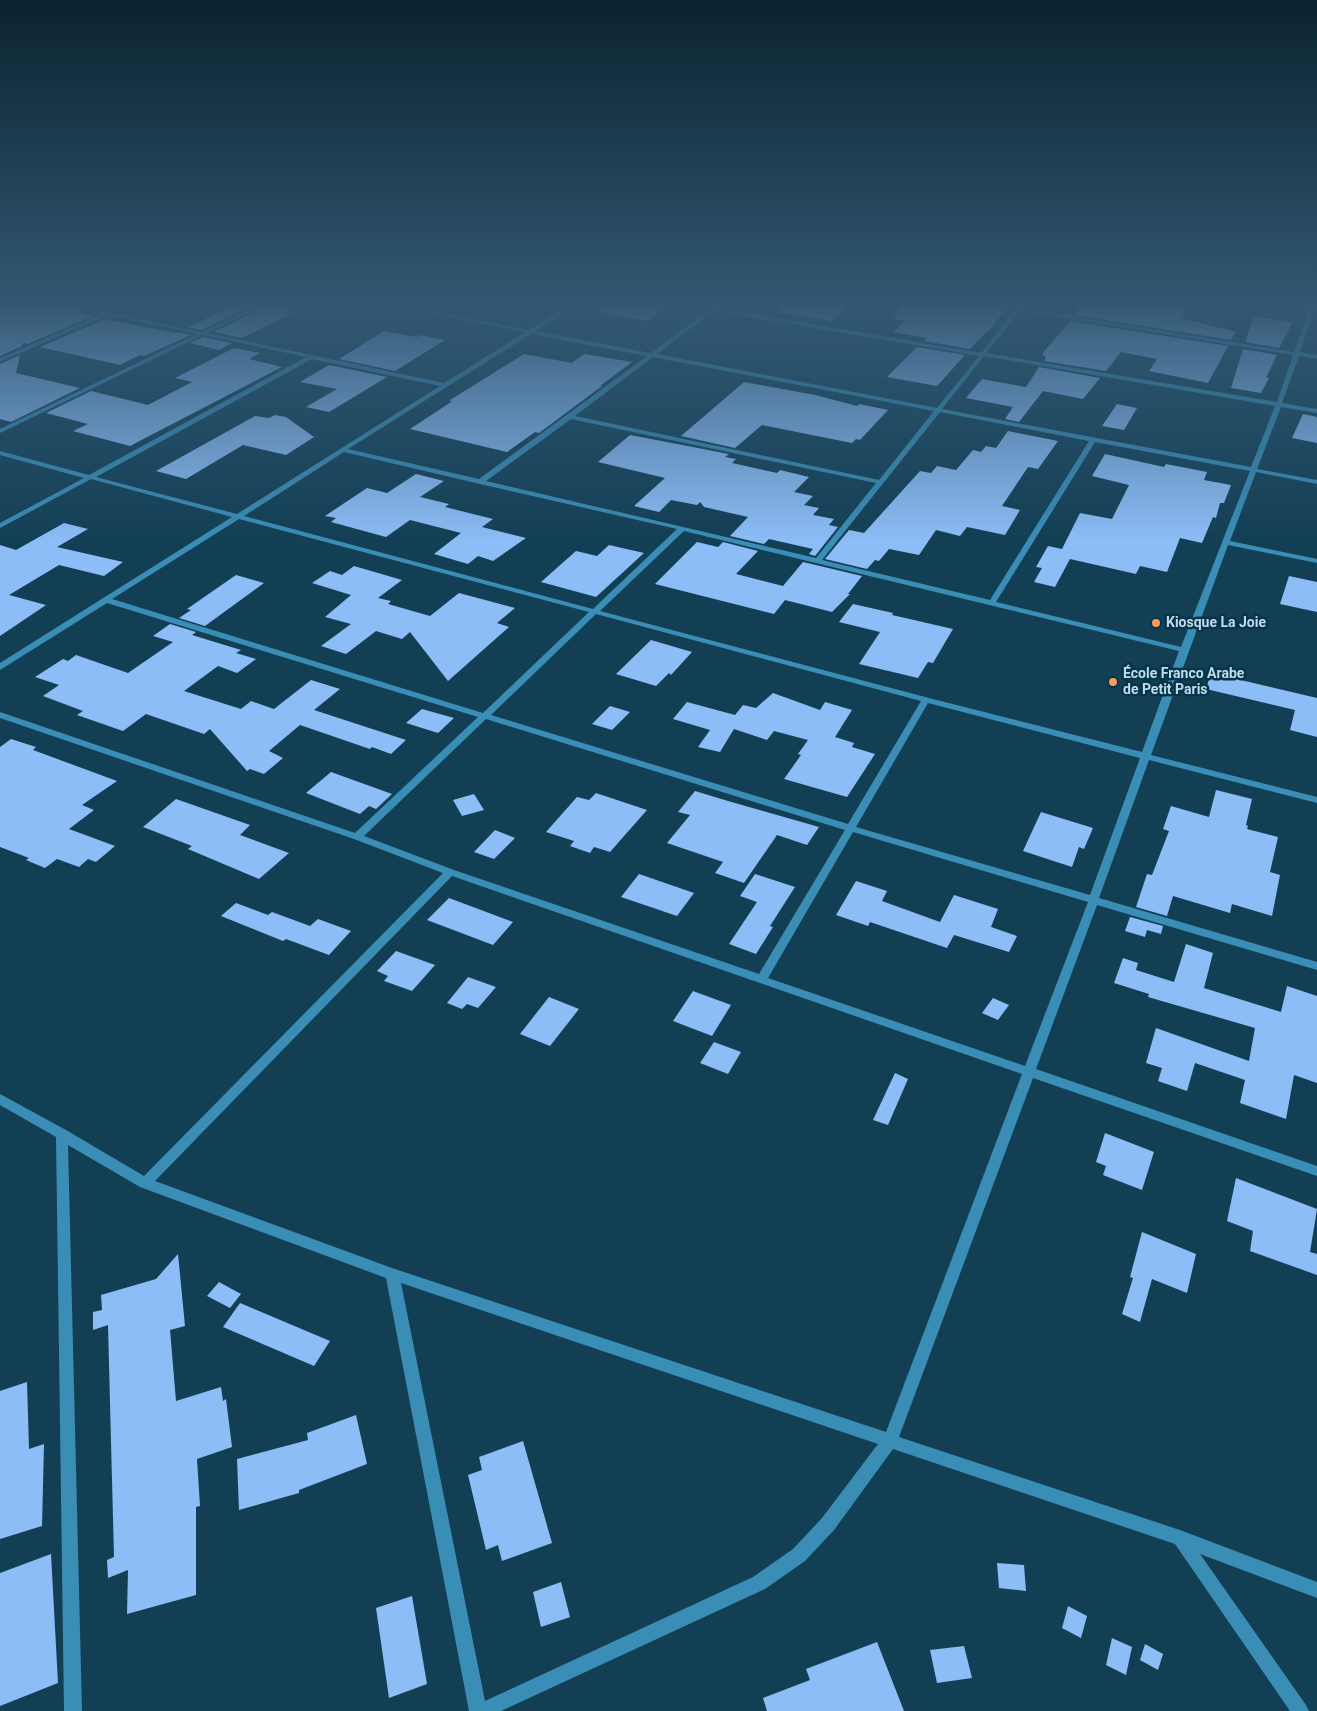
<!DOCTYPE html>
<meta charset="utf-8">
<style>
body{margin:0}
canvas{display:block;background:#133f55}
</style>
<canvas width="1317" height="1711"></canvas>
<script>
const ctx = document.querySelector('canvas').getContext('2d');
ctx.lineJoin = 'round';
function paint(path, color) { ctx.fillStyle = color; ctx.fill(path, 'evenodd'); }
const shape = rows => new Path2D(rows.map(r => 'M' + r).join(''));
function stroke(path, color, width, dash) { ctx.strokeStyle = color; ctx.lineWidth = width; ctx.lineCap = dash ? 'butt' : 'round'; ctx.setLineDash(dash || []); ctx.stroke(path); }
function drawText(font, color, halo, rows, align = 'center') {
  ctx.font = font + ' Roboto,sans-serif'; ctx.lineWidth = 5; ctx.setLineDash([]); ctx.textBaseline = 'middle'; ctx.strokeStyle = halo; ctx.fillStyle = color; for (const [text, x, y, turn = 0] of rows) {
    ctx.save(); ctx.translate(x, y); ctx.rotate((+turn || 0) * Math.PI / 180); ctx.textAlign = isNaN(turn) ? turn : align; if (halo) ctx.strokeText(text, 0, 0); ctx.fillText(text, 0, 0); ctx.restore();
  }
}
const building = shape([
 [7,303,53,303,81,311,77,313,93,316,28,344,23,343,22,346,0,356,0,306],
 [242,303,256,304,202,330,187,327],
 [599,303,672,303,648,321,598,312],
 [778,303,828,303,849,306,831,321,778,312],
 [907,303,976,303,978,305,1005,310,990,330,987,331,970,349,924,341,927,338,893,332,905,321,892,318],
 [1082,303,1124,303,1137,305,1138,303,1152,303,1188,309,1181,318,1236,332,1231,340,1074,315],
 [267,306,296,311,242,338,214,332],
 [1254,316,1293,322,1279,348,1245,342],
 [105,319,174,333,177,332,191,335,144,356,140,355,120,365,40,347],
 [1070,321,1228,346,1208,383,1149,371,1157,359,1121,352,1106,371,1044,361,1046,357,1042,354],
 [384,331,417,337,420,335,445,340,395,371,339,359],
 [203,337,232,343,219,350,190,343],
 [917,347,965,355,937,386,887,377],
 [234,348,260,353,249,359,282,367,130,446,73,431,88,424,46,413,91,391,148,405,192,382,175,378],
 [1243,349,1277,355,1266,378,1269,378,1261,393,1231,388],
 [524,354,572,363,584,354,632,362,600,386,602,386,539,433,535,432,507,452,410,429,451,402,450,400],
 [20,355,16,373,80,388,11,422,0,419,0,364],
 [329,365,387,377,329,412,306,407,337,389,300,382],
 [1039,367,1100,378,1083,399,1043,391,1019,422,1005,419,1013,407,966,398,982,379,1026,387],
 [744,382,815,395,857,406,859,404,888,410,860,440,856,439,852,443,762,425,735,448,681,436],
 [1117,404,1137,408,1124,430,1102,426],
 [1303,414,1317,417,1317,443,1292,438],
 [275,415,286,417,314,437,286,455,243,445,186,479,156,471,255,416,269,418],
 [1008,431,1058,441,1038,469,1028,467,1002,506,1020,510,1005,535,967,527,960,536,936,530,919,555,889,549,879,561,875,560,867,569,825,559,849,530,864,533,920,471,931,473,937,466,956,470,973,450,981,452,986,446,996,448],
 [630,435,729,454,725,457,736,459,732,463,777,473,780,470,809,477,794,492,813,496,804,505,819,508,813,515,834,519,829,525,838,527,815,556,809,554,813,549,769,539,764,544,730,536,748,517,704,507,700,502,697,505,671,500,659,512,634,506,665,478,598,462],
 [1105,454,1164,467,1166,464,1207,472,1204,480,1231,485,1224,503,1220,503,1216,518,1213,517,1202,543,1180,538,1167,572,1140,566,1136,574,1070,559,1055,587,1034,582,1042,568,1036,567,1048,546,1062,549,1080,513,1112,519,1129,485,1092,476],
 [416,474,444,481,420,497,449,504,445,507,493,519,482,527,526,538,493,561,478,556,468,564,434,554,461,533,410,520,386,537,331,522,336,518,325,516,367,488,387,493],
 [64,523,88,529,57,547,123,562,104,576,59,565,9,595,46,605,0,636,0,545,16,550],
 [697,542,718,547,723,542,758,551,736,574,783,586,803,562,862,576,848,594,850,594,832,612,785,600,774,614,655,584],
 [609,545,644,553,596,597,541,582,576,551,597,556],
 [354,566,402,580,378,598,391,601,388,604,430,616,459,593,515,608,497,623,509,627,448,681,410,632,402,639,376,631,346,654,321,646,351,624,325,617,351,595,312,583,330,571,342,575],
 [236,575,264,583,205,626,179,618,191,610,187,609],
 [1289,576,1317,582,1317,612,1280,604],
 [853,604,893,613,892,615,953,629,933,663,928,662,918,678,859,664,880,632,839,622],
 [170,624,196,632,192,635,241,650,236,653,256,659,237,673,218,666,184,691,241,709,251,701,274,709,311,680,340,689,314,710,406,740,391,754,372,747,370,749,300,725,269,751,283,758,264,774,250,769,247,771,210,729,204,734,146,714,123,731,77,715,83,711,43,696,59,685,35,677,63,659,68,661,76,655,128,673,173,642,153,636],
 [651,640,692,652,671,675,669,673,656,686,616,674],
 [1211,673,1317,698,1317,737,1290,730,1295,710,1206,689],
 [773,693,820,710,825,702,852,710,835,737,854,743,852,747,875,754,847,797,784,779,801,755,798,754,808,740,774,731,767,740,734,729,720,752,698,747,710,730,673,719,687,702,735,715,743,705,756,708],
 [610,706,630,712,612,730,592,724],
 [422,709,454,718,438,733,406,723],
 [11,739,36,747,33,750,117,781,82,805,94,810,69,829,115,846,96,862,88,859,79,867,57,859,45,868,26,860,29,858,0,847,0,747],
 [331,772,392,794,376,809,369,806,360,814,306,793],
 [1216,790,1252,799,1246,825,1248,826,1247,829,1278,837,1270,872,1280,875,1272,916,1232,904,1230,913,1173,896,1167,916,1136,907,1147,874,1152,875,1169,831,1163,829,1171,806,1209,817],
 [695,791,728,801,819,827,807,845,777,835,744,883,715,873,723,862,667,843,690,815,678,812],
 [596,793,647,810,610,852,594,847,590,853,570,846,574,841,546,832,577,797,589,800],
 [474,794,484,810,462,816,453,800],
 [176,799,250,825,240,835,289,853,259,879,188,849,192,846,143,827],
 [1041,812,1093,828,1084,849,1079,847,1072,867,1023,851],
 [495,830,515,838,494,859,474,852],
 [639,874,694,893,677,916,621,897],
 [755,874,795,887,770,926,773,927,756,954,729,944,757,902,740,896],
 [856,881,887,891,882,901,940,922,954,895,998,909,991,927,1017,936,1009,952,954,935,947,948,870,922,868,926,836,915],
 [449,898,513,922,493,945,427,920],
 [236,903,268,915,272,912,310,926,318,919,351,931,329,955,286,939,283,941,221,916],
 [1130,917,1163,926,1161,934,1147,930,1145,937,1125,931],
 [1186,944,1213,953,1204,988,1281,1012,1287,986,1317,996,1317,1083,1294,1075,1286,1119,1240,1103,1245,1080,1195,1063,1187,1091,1158,1081,1162,1068,1146,1063,1156,1028,1249,1061,1255,1028,1148,997,1149,994,1114,983,1123,958,1138,963,1136,970,1174,982],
 [396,951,435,965,412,991,384,981,388,976,377,971],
 [468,977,496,987,478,1008,467,1004,462,1009,447,1003],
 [693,991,731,1005,712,1036,673,1021],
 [549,997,579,1009,550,1046,520,1034],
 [993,998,1009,1005,998,1020,982,1013],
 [714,1042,741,1052,728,1074,700,1063],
 [895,1073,908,1079,888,1125,873,1120],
 [1105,1133,1154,1152,1142,1190,1103,1175,1106,1166,1096,1162],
 [1236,1178,1317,1209,1310,1252,1317,1254,1317,1275,1250,1251,1253,1231,1227,1221],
 [1142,1232,1196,1254,1187,1293,1152,1279,1140,1322,1122,1314,1133,1278,1130,1277],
 [178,1254,185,1326,170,1330,176,1401,221,1387,223,1401,226,1399,232,1447,197,1459,200,1506,196,1507,196,1595,127,1614,128,1570,108,1578,107,1560,114,1557,108,1325,93,1330,93,1312,102,1310,101,1295,156,1279],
 [219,1282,241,1294,230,1308,207,1296],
 [240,1303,330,1341,314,1366,223,1327],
 [27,1382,29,1449,44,1444,42,1526,0,1539,0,1391],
 [356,1415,367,1464,299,1490,299,1493,239,1510,237,1459,308,1440,307,1433],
 [523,1441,552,1543,502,1561,498,1545,486,1550,468,1475,482,1470,479,1457],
 [51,1554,58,1683,0,1706,0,1573],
 [997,1563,1024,1565,1026,1591,999,1588],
 [561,1582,570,1617,541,1627,533,1592],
 [412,1596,427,1684,389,1698,376,1608],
 [1068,1606,1087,1616,1081,1638,1062,1628],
 [1112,1638,1132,1647,1126,1675,1106,1665],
 [877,1642,904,1711,767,1711,763,1698,810,1680,806,1669],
 [1145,1644,1163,1654,1158,1670,1140,1660],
 [964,1646,972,1678,937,1683,930,1650]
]);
const minor = shape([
 [55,303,65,303,202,332,262,303,269,303,208,333,444,383,525,332,376,303,387,303,529,330,572,303,578,303,535,331,651,353,718,303,724,303,718,308,981,353,1015,310,978,303,990,303,1017,307,1022,303,1025,305,1022,308,1294,352,1308,311,1261,303,1274,303,1310,308,1311,303,1317,303,1315,309,1317,309,1317,313,1314,312,1300,352,1317,355,1317,359,1299,356,1282,403,1317,409,1317,413,1281,407,1257,469,1317,480,1317,484,1256,472,1230,541,1317,559,1317,563,1228,545,1151,755,1317,797,1317,803,1149,760,1099,898,1317,962,1317,970,1097,905,1036,1069,1317,1166,1317,1176,1033,1078,899,1437,1180,1530,1317,1582,1317,1598,1200,1554,1306,1705,1309,1711,1290,1711,1175,1544,893,1449,834,1530,805,1561,765,1589,501,1711,469,1711,386,1278,140,1187,68,1145,82,1711,64,1711,56,1137,0,1105,0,1094,66,1130,144,1176,443,873,354,839,0,718,0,712,355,833,478,717,107,603,0,670,0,663,232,517,91,479,0,528,0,523,84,478,0,455,0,451,89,475,306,357,203,335,0,433,0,429,197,334,108,315,0,362,0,358,102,314,55,303],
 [714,311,979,356,937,408,657,354,714,311],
 [1020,311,1293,355,1277,402,986,353,1020,311],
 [531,334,647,356,479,479,348,449,531,334],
 [984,356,1275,406,1251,467,942,409,984,356],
 [653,357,934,411,879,480,575,416,653,357],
 [312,359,440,386,237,514,96,477,312,359],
 [940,412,1089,441,990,600,822,560,940,412],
 [571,419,876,483,816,558,486,481,571,419],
 [1095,442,1250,471,1181,647,996,602,1095,442],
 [344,452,480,484,677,529,593,609,244,516,344,452],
 [239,519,589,612,483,713,112,599,239,519],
 [684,531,1179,651,1142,752,929,698,600,611,684,531],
 [596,614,921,701,848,824,491,715,596,614],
 [928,703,1140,758,1090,895,856,827,928,703],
 [486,719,845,830,759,974,454,870,364,836,486,719],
 [853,832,1088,902,1025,1066,768,978,853,832],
 [452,876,1022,1074,886,1432,392,1268,155,1181,452,876],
 [401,1283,878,1444,822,1518,793,1549,753,1577,485,1701,401,1283]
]);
const markers = [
 [1156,623,5,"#fe9b59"],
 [1113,682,5,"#fe9b59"]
];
const poiNames = [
 ["Kiosque La Joie",1166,623],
 ["École Franco Arabe",1123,674],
 ["de Petit Paris",1123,690]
];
paint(building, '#8cbdf6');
paint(minor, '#3a8db5');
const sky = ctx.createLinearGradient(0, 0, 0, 542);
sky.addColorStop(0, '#0a232f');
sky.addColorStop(0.56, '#335873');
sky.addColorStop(1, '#33587300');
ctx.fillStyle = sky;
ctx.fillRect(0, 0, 1317, 542);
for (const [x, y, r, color] of markers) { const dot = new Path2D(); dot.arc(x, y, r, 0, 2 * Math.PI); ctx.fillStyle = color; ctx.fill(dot); stroke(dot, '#063549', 2); }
drawText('bold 14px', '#c0dcec', '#063549', poiNames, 'left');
</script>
